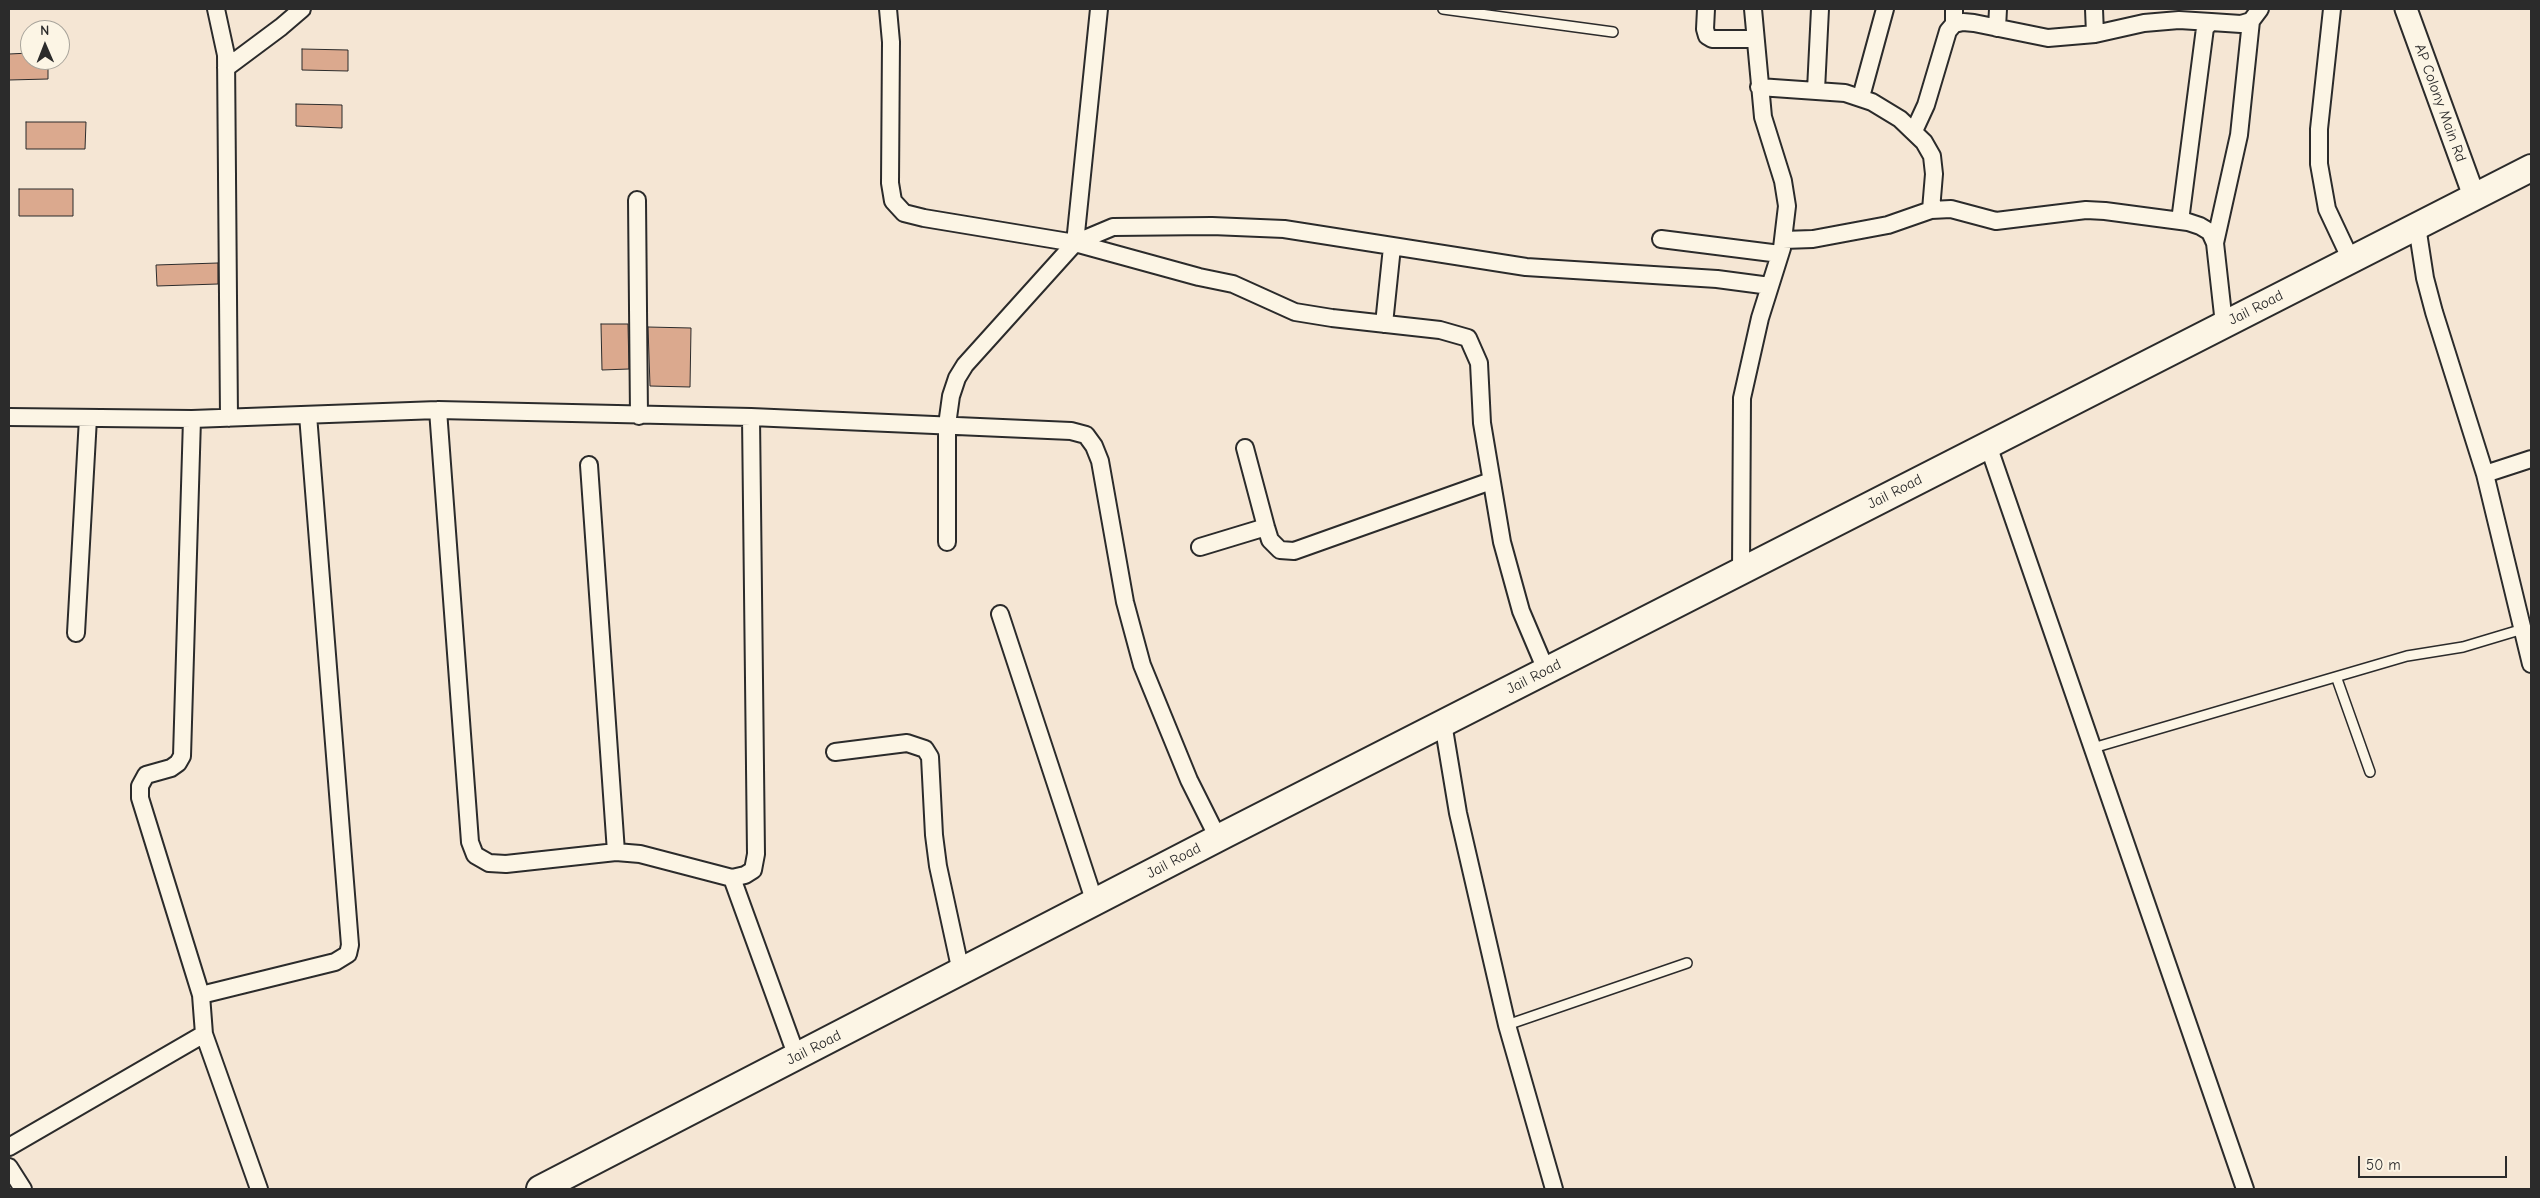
<!DOCTYPE html>
<style>
body{margin:0}
#map{position:relative;width:2540px;height:1198px;overflow:hidden;background:#f5e6d4;font-family:"Comic Neue",sans-serif}
canvas{display:block}
.frame{position:absolute;inset:0;border:10px solid #2b2b2b;pointer-events:none}
.north{position:absolute;left:20px;top:20px;width:50px;height:50px;box-sizing:border-box;background:#fcf5e5;border:1px solid #a8a49b;border-radius:50%;rotate:359deg;font-size:14px;font-weight:700;line-height:20px;text-align:center;color:#2b2b2b}
.north::after{content:'';display:block;margin:auto;width:18px;height:22px;background:#2b2b2b;clip-path:polygon(50% 0,100% 100%,50% 72%,0 100%)}
.scale{position:absolute;left:2358px;top:1156px;width:149px;height:22px;box-sizing:border-box;border:2px solid #2b2b2b;border-top:0;padding-left:6px;font-size:15px;line-height:18px;white-space:nowrap;color:#2b2b2b;-webkit-text-stroke:4px #fcf5e5;paint-order:stroke}
</style>
<div id="map">
<canvas width="2540" height="1198"></canvas>
<div class="frame"></div>
<div class="north">N</div>
<div class="scale">50 m</div>
</div>
<script>
const ctx = document.querySelector('canvas').getContext('2d');
ctx.lineJoin = 'round';
function paint(path, color) { ctx.fillStyle = color; ctx.fill(path, 'evenodd'); }
const shape = rows => new Path2D(rows.map(r => 'M' + r).join(''));
function stroke(path, color, width, dash) { ctx.strokeStyle = color; ctx.lineWidth = width; ctx.lineCap = dash ? 'butt' : 'round'; ctx.setLineDash(dash || []); ctx.stroke(path); }
function drawText(font, color, halo, rows, align = 'center') {
  ctx.font = font + ' "Comic Neue",sans-serif'; ctx.lineWidth = 4.5; ctx.setLineDash([]); ctx.textBaseline = 'middle'; ctx.strokeStyle = halo; ctx.fillStyle = color; for (const [text, x, y, turn = 0] of rows) {
    ctx.save(); ctx.translate(x, y); ctx.rotate((+turn || 0) * Math.PI / 180); ctx.textAlign = isNaN(turn) ? turn : align; if (halo) ctx.strokeText(text, 0, 0); ctx.fillText(text, 0, 0); ctx.restore();
  }
}
const building = shape([
 [302,49,348,50,348,71,302,70,302,49],
 [30,53,30,60,48,60,48,79,9,80,9,54,30,53],
 [296,104,342,105,342,128,296,126,296,104],
 [26,122,86,122,85,149,26,149,26,122],
 [19,189,73,189,73,216,19,216,19,189],
 [218,263,218,284,157,286,156,265,218,263],
 [601,324,628,324,629,369,602,370,601,324],
 [648,327,691,328,690,387,650,386,648,327]
]);
const service = shape([
 [1443,9,1613,32],
 [2337,679,2370,772],
 [2093,748,2407,656,2463,647,2523,629],
 [1507,1025,1687,963]
]);
const minor = shape([
 [216,9,226,55,229,418],
 [888,9,891,42,890,183,893,201,904,213,924,218,1075,243,1199,277,1233,284,1295,312,1332,318,1440,330,1468,338,1479,363,1482,423,1502,542,1521,611,1546,670],
 [1706,9,1705,29,1707,36,1712,39,1754,39],
 [2094,9,2095,34],
 [2332,9,2319,129,2319,164,2327,209,2351,260],
 [1954,24,1954,9],
 [1997,28,1998,9],
 [226,68,281,27,302,9],
 [1759,87,1845,93,1872,102,1900,119,1924,142,1932,156,1934,174,1931,210],
 [1816,90,1820,9],
 [1861,97,1885,9],
 [1914,131,1926,105,1948,31,1954,24,1963,22,1974,23,2048,38,2095,34,2144,23,2179,20,2211,22],
 [637,200,639,416],
 [2180,221,2205,28,2211,22,2241,24,2251,21,2260,9],
 [2417,226,2425,278,2434,312,2485,474,2531,664],
 [1661,239,1780,254],
 [1783,240,1813,239,1888,225,1931,210,1951,209,1996,221,2086,210,2105,211,2188,222,2200,226,2210,232,2215,243,2224,324],
 [1075,243,1099,9],
 [2215,243,2239,135,2251,21],
 [1384,324,1392,247],
 [438,410,470,842,475,855,489,863,506,864,616,852,640,854,732,878,745,875,753,870,756,854,751,417],
 [9,417,192,419],
 [1988,445,2245,1189],
 [1245,448,1266,527,1270,540,1280,550,1294,551,1491,481],
 [589,465,616,852],
 [2485,474,2531,459],
 [947,542,947,425,951,396,957,378,965,365,1075,243,1113,227,1212,226,1284,229,1526,267,1717,279,1770,286],
 [1200,547,1266,527],
 [1741,571,1742,398,1760,318,1782,248,1787,206,1783,181,1763,117,1753,9],
 [1000,614,1095,903],
 [76,633,88,418],
 [1443,723,1458,813,1507,1025,1554,1189],
 [835,752,907,743,925,749,930,757,934,835,938,866,961,972],
 [732,878,797,1057],
 [201,995,335,962,348,954,350,945,308,415],
 [9,1147,204,1034],
 [9,1167,23,1189],
 [259,1189,204,1034,201,995,140,798,140,786,146,775,171,768,178,763,182,756,192,419,438,410,751,417,1071,431,1086,435,1094,446,1100,461,1125,602,1142,665,1189,780,1218,838]
]);
const tertiary = shape([
 [2406,9,2474,196]
]);
const primary = shape([
 [540,1189,1226,834,2531,168]
]);
const streetNames = [
 ["AP Colony Main Rd",2440,103,70],
 ["Jail Road",2256,308,-27],
 ["Jail Road",1895,492,-27],
 ["Jail Road",1534,677,-27],
 ["Jail Road",1174,861,-28],
 ["Jail Road",814,1048,-27]
];
paint(building, '#dba98e');
stroke(building, '#2b2b2b', 1);
stroke(service, '#2b2b2b', 12);
stroke(minor, '#2b2b2b', 20);
stroke(tertiary, '#2b2b2b', 25);
stroke(primary, '#2b2b2b', 30);
stroke(service, '#fcf5e5', 9);
stroke(minor, '#fcf5e5', 16);
stroke(tertiary, '#fcf5e5', 21);
stroke(primary, '#fcf5e5', 26);
drawText('15px', '#2b2b2b', '#fcf5e5', streetNames);
</script>
